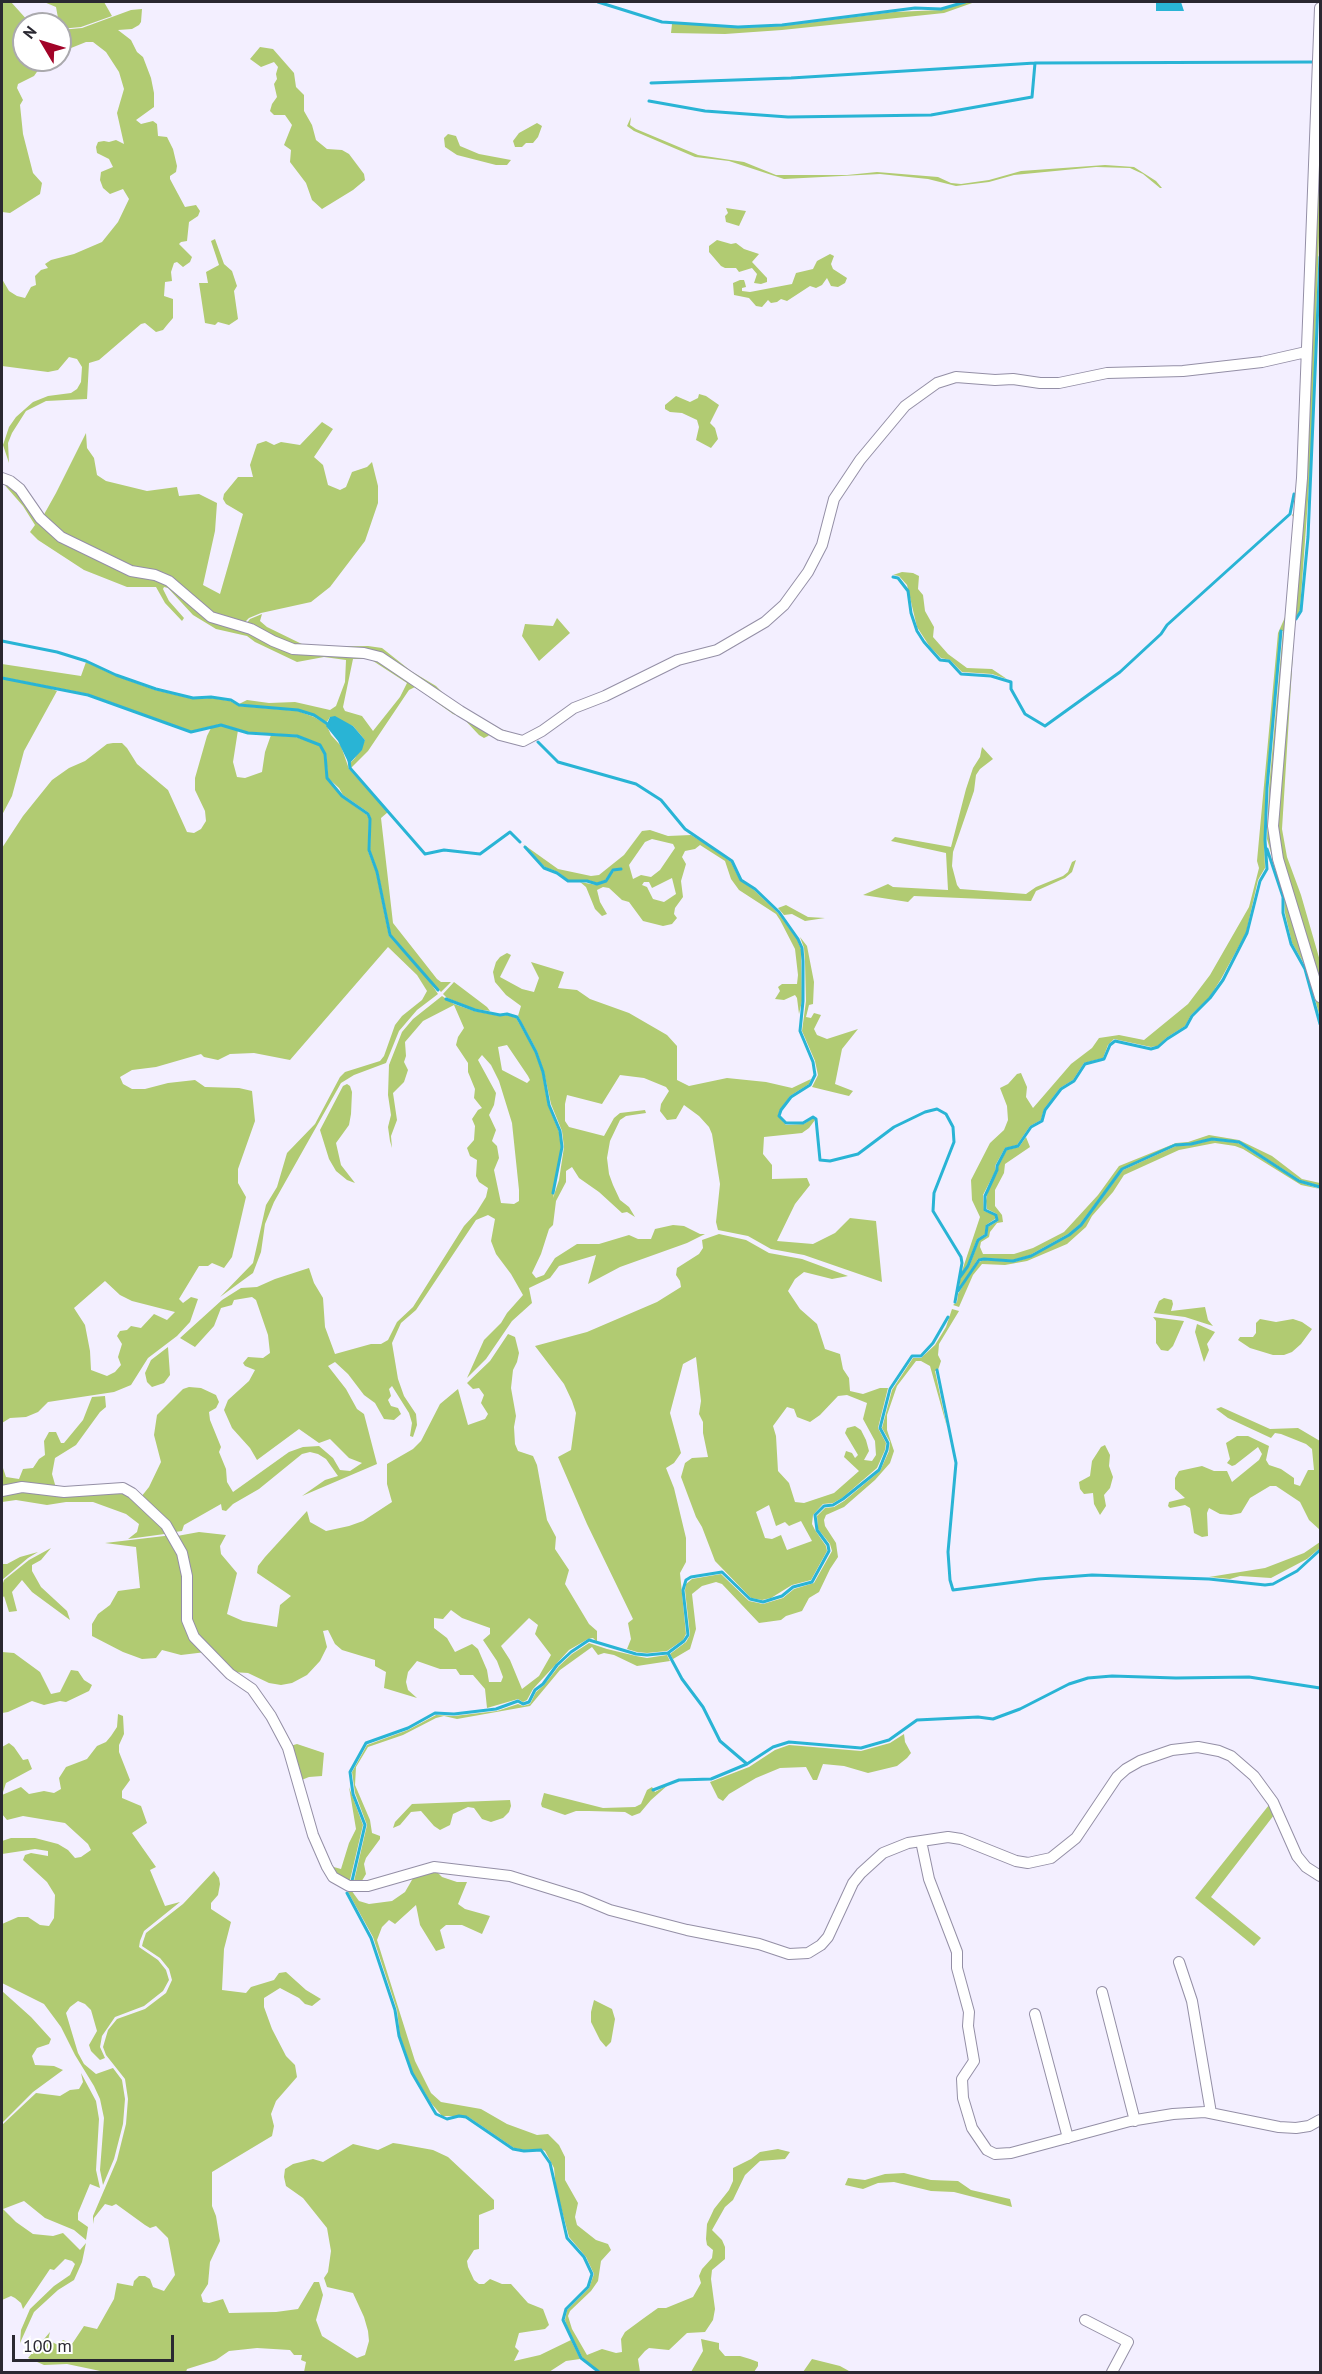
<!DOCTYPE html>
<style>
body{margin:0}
#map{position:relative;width:1322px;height:2374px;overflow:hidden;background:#f3efff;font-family:"PT Sans",sans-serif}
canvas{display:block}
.frame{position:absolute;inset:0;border:3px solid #2a2831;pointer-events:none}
.north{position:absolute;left:12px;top:12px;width:60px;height:60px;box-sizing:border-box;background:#fff;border:2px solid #aaa9ad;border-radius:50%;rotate:308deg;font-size:16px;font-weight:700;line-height:24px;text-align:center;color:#2a2831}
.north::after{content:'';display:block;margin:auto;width:21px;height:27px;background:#a20328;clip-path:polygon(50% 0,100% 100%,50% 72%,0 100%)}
.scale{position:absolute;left:12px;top:2335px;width:162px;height:27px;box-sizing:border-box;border:3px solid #2a2831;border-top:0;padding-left:8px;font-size:18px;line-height:21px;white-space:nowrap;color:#2a2831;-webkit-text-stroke:4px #fff;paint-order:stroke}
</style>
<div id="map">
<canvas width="1322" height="2374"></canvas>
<div class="frame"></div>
<div class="north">N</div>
<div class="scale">100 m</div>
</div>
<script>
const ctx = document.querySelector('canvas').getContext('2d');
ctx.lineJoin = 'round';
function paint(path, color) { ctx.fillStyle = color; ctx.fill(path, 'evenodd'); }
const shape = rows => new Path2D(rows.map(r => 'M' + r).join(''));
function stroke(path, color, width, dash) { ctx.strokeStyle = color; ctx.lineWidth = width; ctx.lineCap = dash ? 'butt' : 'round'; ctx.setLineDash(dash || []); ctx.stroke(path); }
const green = shape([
 [2,2,11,2,29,22,24,24,24,60,36,60,39,69,34,76,18,84,17,88,23,100,20,105,23,134,33,173,42,183,40,194,10,213,2,212],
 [44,2,104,2,112,16,81,27,60,29,56,7],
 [968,2,975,2,944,13,782,30,725,34,671,33,672,24,687,23,738,28,782,26,894,12,941,10],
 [142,9,141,22,139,25,132,29,118,30,131,40,137,52,143,57,151,78,154,93,154,107,136,120,141,124,153,121,157,124,158,136,167,137,173,149,177,166,176,172,170,176,170,179,185,207,196,205,200,211,198,216,189,222,187,241,181,242,179,244,192,257,190,262,183,267,177,262,174,263,171,272,172,281,165,282,164,296,173,299,173,318,167,325,163,330,156,332,145,323,141,324,99,360,89,363,87,399,46,401,26,411,12,433,8,443,9,463,3,445,9,427,16,417,33,402,48,396,71,393,77,389,81,382,82,367,77,359,69,357,58,370,48,372,2,366,2,279,9,291,17,296,25,298,31,287,36,285,35,276,41,270,48,268,45,264,51,260,74,254,102,242,118,222,129,199,123,189,110,194,103,188,100,180,101,172,113,167,109,159,97,153,96,147,98,142,104,141,109,142,116,140,124,144,117,113,124,89,119,72,106,52,93,42,86,42,71,48,63,45,60,40,60,30,82,28,131,10],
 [260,47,273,49,294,73,296,87,304,95,304,111,312,125,316,140,327,149,342,150,349,154,364,174,365,180,353,190,322,209,312,200,306,183,290,162,291,150,284,145,292,125,285,115,274,115,270,111,272,104,277,97,274,84,277,79,276,74,278,67,274,62,261,67,250,59],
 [1320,66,1320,209,1311,458,1300,610,1295,620,1282,829,1287,857,1301,895,1320,961,1320,988,1276,836,1299,551],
 [631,117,630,125,636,129,698,155,744,162,776,175,847,175,877,172,938,177,951,183,961,184,989,180,1021,171,1105,165,1134,167,1156,181,1162,188,1160,188,1143,174,1130,168,1096,167,1014,175,989,182,956,186,928,179,880,174,784,179,729,161,695,157,634,131,627,126],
 [537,123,542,126,538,137,533,143,526,143,522,147,515,147,513,141,519,133],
 [448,134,456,136,460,146,479,154,511,160,507,165,496,165,457,155,445,147,444,138],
 [726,208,746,211,739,226,726,222,725,216,728,213],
 [215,239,224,264,232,271,237,286,234,291,238,319,229,325,218,322,215,325,205,323,199,283,208,283,206,272,219,265,211,241],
 [717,240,731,244,736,243,744,249,759,254,752,262,767,278,767,282,761,284,754,283,757,274,752,268,739,272,736,268,725,268,721,266,709,252,709,246],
 [830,254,834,256,831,264,833,269,847,278,845,283,838,287,831,286,827,278,822,285,816,288,810,286,787,301,781,299,777,302,771,303,768,300,762,307,756,306,749,298,734,295,733,283,740,280,744,280,745,283,746,287,742,288,742,291,750,292,792,284,796,273,813,269,817,261],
 [699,394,706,396,719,405,710,423,715,428,718,439,711,448,696,440,699,427,697,420,682,413,670,412,665,409,665,405,676,396,690,402,698,398],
 [322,422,333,429,314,457,323,465,328,485,340,490,346,487,352,472,367,467,372,462,378,486,378,503,365,541,330,587,311,602,261,613,249,618,243,624,227,622,146,571,80,546,42,518,56,493,86,433,87,448,94,458,97,475,106,481,147,491,177,487,179,496,199,494,217,503,215,531,203,585,220,594,243,514,226,504,223,499,224,494,238,477,253,477,250,465,257,444,266,441,274,445,281,442,300,445],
 [2,482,9,482,44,525,154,576,196,607,272,642,373,655,492,732,488,736,484,738,479,735,463,718,453,714,415,687,409,690,368,751,351,768,350,763,355,758,365,740,353,726,330,717,327,722,298,710,239,704,247,700,269,703,295,702,330,710,336,706,345,682,346,660,324,657,297,662,255,642,247,636,216,629,193,615,168,588,164,587,163,589,169,601,184,618,182,621,165,603,156,587,127,587,84,570,38,540,30,532,35,525,23,506],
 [353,659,370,659,407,683,400,697,373,731,362,716,345,711,343,707],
 [1295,512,1271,826,1320,1003,1320,1018,1307,969,1292,943,1285,913,1284,897,1267,839,1269,788,1283,631,1281,631,1266,788,1264,840,1265,868,1258,880,1246,933,1221,979,1209,998,1191,1015,1185,1026,1166,1038,1158,1046,1151,1047,1114,1039,1108,1045,1103,1058,1084,1063,1073,1080,1060,1088,1044,1109,1041,1120,1030,1126,1017,1145,1005,1148,995,1166,996,1170,983,1195,984,1211,995,1215,995,1219,986,1225,985,1234,977,1239,967,1266,961,1274,980,1217,972,1200,971,1180,990,1143,1004,1130,1008,1120,1007,1106,1000,1088,1008,1084,1017,1074,1021,1073,1027,1087,1026,1097,1033,1108,1071,1064,1092,1048,1099,1038,1119,1035,1144,1040,1188,1004,1210,975,1249,907,1259,868,1257,861,1278,633,1286,615,1295,520,1292,515],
 [902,572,913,573,919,576,918,589,923,595,925,611,934,627,933,637,948,654,967,668,992,669,1007,679,992,674,962,672,950,660,941,658,930,647,917,627,907,585,899,576,893,575],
 [262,614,260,621,267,627,308,647,368,646,382,648,411,671,436,686,449,699,501,729,520,736,526,737,543,727,573,706,618,687,665,663,693,654,717,649,671,662,604,695,574,707,532,736,517,740,500,734,460,711,381,656,364,652,294,648,245,625,250,619],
 [557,618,570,633,539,661,522,636,525,624,553,626],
 [86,662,116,676,155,690,193,699,211,698,230,701,239,706,298,711,314,717,326,724,331,735,341,746,349,769,388,812,381,818,393,923,437,979,441,982,451,982,441,992,391,935,378,872,370,850,371,819,369,813,343,795,339,788,328,778,326,754,320,744,297,735,248,732,221,724,191,731,88,694,2,677,2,664,81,676],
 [2,679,44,686,57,691,24,751,12,796,2,815],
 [221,726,238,730,233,762,237,777,245,778,262,772,265,752,271,735,296,737,319,745,324,754,327,779,342,797,367,815,369,819,368,851,376,872,389,936,428,979,438,994,417,1010,399,1031,386,1063,354,1075,341,1083,274,1202,265,1224,261,1252,253,1273,220,1297,253,1263,266,1205,277,1187,287,1153,315,1124,340,1077,345,1072,380,1061,384,1056,395,1025,402,1016,422,1000,427,991,417,975,388,947,290,1060,254,1053,230,1054,218,1060,204,1057,201,1054,156,1067,132,1070,120,1077,123,1084,132,1089,145,1089,168,1083,195,1080,205,1087,239,1088,252,1091,255,1121,238,1169,238,1183,246,1197,232,1257,224,1268,212,1263,208,1266,199,1266,179,1299,183,1303,191,1297,198,1299,190,1322,177,1336,148,1358,131,1385,114,1392,48,1402,38,1412,26,1417,10,1418,2,1423,2,848,23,816,52,780,69,768,85,761,107,744,113,743,122,743,127,748,137,764,168,790,187,832,194,833,201,829,206,821,205,811,195,790,195,778,207,736,211,728],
 [105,1281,120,1295,132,1301,175,1312,167,1320,154,1314,141,1328,131,1326,127,1330,120,1331,117,1336,122,1344,118,1357,121,1365,115,1372,107,1376,91,1370,90,1351,85,1325,74,1308],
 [982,747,993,759,980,769,976,775,974,791,953,852,952,866,957,885,960,889,1026,894,1036,887,1063,876,1068,872,1072,862,1076,860,1072,872,1065,878,1036,891,1031,901,914,896,908,902,863,895,888,884,893,887,948,890,946,853,891,841,895,837,951,847,966,789,973,768,980,757],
 [650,830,668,836,691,835,709,846,731,862,740,880,754,890,778,913,797,939,801,949,802,1001,799,1014,797,998,795,995,784,1000,775,999,780,991,778,987,782,984,797,984,798,975,795,949,780,920,776,914,739,890,731,879,725,861,700,845,695,849,685,851,682,857,686,864,681,881,683,897,675,908,674,914,677,918,672,924,663,926,643,921,629,902,622,900,609,888,603,887,597,890,600,902,607,914,602,916,595,909,586,887,580,882,597,885,606,881,614,871,621,869,613,870,605,880,597,883,588,880,568,880,558,872,545,867,523,844,558,869,591,876,599,875,624,855,642,831],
 [652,839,673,844,675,848,660,870,651,877,641,875,633,879,629,865,645,842],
 [672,878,676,894,664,902,653,899,647,887,642,885,644,882,649,882,652,888],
 [786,905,808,917,825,918,805,921,792,914,784,915,778,908],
 [800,937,807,946,814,982,813,1004,809,1005,806,1017,811,1018,814,1013,821,1015,814,1029,817,1035,827,1039,858,1029,842,1049,835,1084,853,1091,849,1096,812,1087,818,1075,815,1061,802,1031,806,1001,805,961,804,948],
 [507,953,511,955,500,977,522,989,534,992,539,978,531,962,564,972,558,988,577,990,590,999,629,1013,667,1035,677,1046,677,1080,689,1086,727,1078,766,1082,792,1088,811,1079,809,1084,790,1096,780,1110,778,1116,786,1125,804,1124,813,1118,815,1120,809,1128,802,1133,764,1137,763,1154,772,1165,772,1179,807,1178,810,1185,795,1204,777,1241,813,1244,835,1233,850,1218,876,1221,882,1282,804,1255,771,1249,748,1236,718,1230,716,1222,720,1184,712,1134,709,1127,699,1116,684,1105,676,1119,667,1120,660,1111,661,1104,669,1091,666,1087,644,1078,620,1075,602,1104,567,1095,565,1104,565,1121,569,1127,604,1136,614,1118,620,1113,645,1110,646,1113,626,1116,620,1120,610,1141,607,1158,609,1174,613,1185,620,1200,629,1207,635,1217,627,1212,622,1213,599,1192,579,1178,572,1167,566,1171,566,1182,556,1201,553,1225,549,1229,541,1254,532,1273,536,1278,544,1275,555,1258,577,1244,599,1244,629,1235,638,1239,651,1239,655,1229,673,1225,684,1226,700,1234,705,1234,687,1243,620,1267,588,1284,596,1255,559,1266,550,1278,529,1288,532,1303,512,1321,486,1359,467,1378,484,1340,501,1323,507,1313,523,1295,511,1274,496,1254,491,1241,495,1219,488,1215,476,1220,416,1310,401,1323,392,1343,398,1379,404,1396,416,1414,417,1425,413,1437,410,1436,412,1423,409,1413,392,1386,389,1389,391,1396,388,1400,391,1406,398,1408,401,1414,394,1420,384,1419,375,1403,364,1395,348,1374,335,1362,328,1366,346,1389,357,1409,364,1414,377,1464,302,1496,325,1480,338,1476,326,1459,318,1454,310,1452,302,1454,259,1489,233,1504,226,1511,222,1510,221,1504,184,1525,182,1531,175,1532,141,1497,149,1487,161,1462,154,1435,157,1415,183,1389,189,1387,201,1388,216,1395,219,1402,216,1408,209,1412,210,1420,221,1447,219,1452,226,1469,227,1482,233,1492,289,1452,303,1447,319,1446,333,1458,340,1470,350,1471,362,1463,349,1458,330,1439,319,1443,299,1429,257,1460,250,1448,232,1428,224,1410,228,1400,249,1381,255,1370,245,1366,243,1363,248,1357,263,1358,270,1353,268,1335,256,1300,252,1297,234,1300,232,1305,221,1308,214,1326,195,1347,180,1338,222,1300,241,1288,257,1287,275,1279,309,1268,314,1283,323,1298,325,1327,335,1354,371,1344,381,1344,388,1340,397,1322,413,1307,464,1226,476,1213,486,1197,488,1188,479,1182,476,1176,477,1160,470,1156,467,1148,474,1140,475,1126,472,1119,478,1110,482,1108,474,1098,475,1089,468,1072,468,1063,456,1045,458,1037,464,1028,454,1005,423,1021,405,1042,406,1056,404,1062,408,1070,404,1082,393,1093,397,1120,391,1136,392,1148,390,1141,388,1127,391,1115,388,1095,389,1065,402,1032,413,1019,442,996,454,1004,474,1011,500,1016,507,1015,516,1018,519,1023,535,1052,542,1072,548,1105,559,1132,561,1147,553,1198,559,1180,564,1147,562,1131,551,1104,544,1072,537,1051,518,1016,521,1006,506,995,495,982,493,972,496,962,500,957],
 [507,1045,528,1076,530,1080,527,1083,502,1070,498,1047],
 [482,1055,491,1065,499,1081,512,1123,519,1190,519,1201,514,1204,501,1203,494,1170,499,1158,497,1146,492,1141,496,1130,489,1115,494,1105,496,1093,478,1060],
 [454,982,487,1007,490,1011,475,1009,447,998,443,994],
 [347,1084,350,1086,352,1092,351,1114,349,1125,336,1143,341,1165,355,1183,347,1180,336,1171,329,1159,320,1130,343,1086],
 [1209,1135,1239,1140,1272,1156,1302,1179,1320,1183,1320,1186,1300,1180,1239,1141,1212,1138,1191,1143,1175,1144,1121,1169,1080,1224,1068,1234,1030,1255,1013,1260,984,1258,978,1259,959,1289,960,1278,969,1267,979,1240,987,1236,988,1227,998,1221,997,1214,987,1209,986,1201,988,1190,998,1171,998,1166,1007,1150,1019,1147,1026,1137,1030,1147,1005,1164,1004,1173,995,1190,995,1206,1002,1215,1003,1222,997,1223,990,1232,989,1237,981,1242,980,1247,983,1254,1014,1254,1033,1248,1064,1232,1098,1195,1119,1166,1176,1143,1188,1142],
 [1212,1140,1238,1143,1299,1182,1320,1189,1301,1185,1243,1149,1235,1146,1215,1143,1179,1150,1124,1175,1113,1192,1092,1216,1086,1227,1067,1244,1027,1261,1005,1265,982,1264,973,1275,959,1307,953,1305,957,1302,958,1294,968,1277,979,1262,984,1260,1014,1262,1031,1257,1069,1235,1081,1226,1123,1170,1176,1146,1191,1145],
 [719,1234,746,1240,769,1253,802,1259,848,1276,832,1279,804,1272,795,1279,788,1291,800,1309,817,1324,825,1349,840,1354,843,1369,849,1378,850,1391,863,1394,880,1388,888,1388,878,1428,886,1443,885,1450,877,1468,842,1498,833,1503,823,1504,813,1515,812,1524,815,1530,826,1546,827,1551,811,1580,792,1585,771,1598,762,1600,751,1598,715,1561,702,1527,696,1517,681,1477,685,1463,692,1458,708,1457,703,1433,703,1422,699,1414,701,1401,696,1357,683,1364,670,1413,681,1453,674,1463,666,1468,674,1488,686,1538,686,1562,680,1573,686,1634,683,1640,667,1651,647,1653,637,1652,627,1649,631,1639,628,1623,633,1619,587,1524,558,1457,571,1450,576,1413,572,1401,564,1384,535,1346,587,1332,657,1302,681,1287,680,1281,676,1275,677,1268,699,1254,703,1248,702,1240],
 [847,1395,867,1403,863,1419,875,1441,876,1455,872,1461,864,1460,869,1451,866,1440,861,1430,855,1426,847,1428,845,1433,858,1455,855,1458,852,1453,846,1451,844,1457,859,1471,834,1493,804,1503,795,1502,789,1483,778,1471,776,1436,773,1426,787,1407,794,1409,797,1417,810,1422,820,1415,838,1396],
 [769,1505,776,1526,785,1522,789,1526,801,1521,812,1541,787,1550,781,1535,772,1539,765,1538,756,1512],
 [1164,1298,1172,1300,1173,1304,1171,1311,1205,1307,1208,1320,1213,1326,1185,1317,1154,1313,1159,1301],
 [952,1309,959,1311,939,1344,938,1355,941,1361,938,1370,935,1371,947,1427,930,1366,921,1361,916,1361,897,1386,887,1415,887,1430,894,1451,890,1463,875,1480,844,1507,826,1515,824,1520,825,1526,836,1543,838,1557,830,1569,819,1592,809,1598,802,1611,786,1616,781,1620,759,1623,722,1584,716,1582,702,1586,692,1594,696,1629,690,1649,673,1659,670,1654,686,1642,690,1635,685,1590,686,1584,692,1579,721,1574,749,1601,763,1604,783,1598,794,1589,814,1583,832,1551,830,1544,818,1529,817,1516,825,1508,834,1507,844,1501,880,1471,889,1451,890,1442,882,1428,892,1390,913,1358,921,1358,935,1345,946,1327],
 [1153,1317,1184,1321,1173,1346,1168,1351,1161,1350,1156,1343,1156,1321],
 [1260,1319,1276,1322,1293,1319,1302,1322,1312,1329,1301,1344,1292,1352,1284,1355,1273,1355,1250,1348,1238,1340,1240,1337,1253,1337,1256,1333,1256,1323],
 [1197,1324,1215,1332,1207,1344,1209,1350,1204,1362,1195,1332],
 [508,1334,515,1337,519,1353,517,1362,513,1370,511,1388,516,1416,514,1427,515,1444,518,1451,533,1456,537,1465,547,1520,556,1537,555,1549,569,1570,565,1584,589,1624,597,1631,597,1642,593,1638,588,1639,569,1650,533,1689,527,1700,523,1702,518,1699,487,1708,485,1689,473,1675,460,1675,456,1669,440,1669,417,1661,408,1672,406,1682,408,1690,417,1698,384,1688,386,1672,375,1666,375,1660,342,1650,335,1644,328,1630,323,1631,327,1647,320,1661,307,1675,292,1683,281,1685,269,1683,248,1673,232,1672,204,1645,192,1625,177,1536,199,1532,226,1535,220,1546,221,1554,237,1573,227,1614,243,1621,277,1627,280,1605,291,1596,257,1573,258,1566,265,1557,307,1511,310,1522,326,1531,349,1526,363,1521,392,1502,387,1484,387,1464,413,1449,421,1441,440,1404,458,1389,468,1425,485,1419,488,1414,481,1403,484,1395,479,1388,473,1389,467,1383,490,1361],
 [451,1610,462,1618,490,1628,490,1634,483,1640,497,1661,503,1677,501,1682,489,1682,487,1670,478,1649,472,1644,455,1652,447,1638,434,1628,434,1618,443,1619],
 [529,1618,538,1625,535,1634,551,1655,539,1676,522,1689,510,1660,501,1646],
 [168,1347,170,1375,164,1383,152,1387,147,1382,145,1373,151,1360],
 [105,1396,106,1407,100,1412,76,1445,55,1458,52,1474,56,1488,2,1488,2,1469,3,1468,6,1477,19,1479,23,1469,33,1468,39,1459,45,1455,44,1441,49,1432,56,1432,61,1443,64,1443,83,1420,92,1397],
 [1221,1407,1270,1429,1298,1428,1320,1441,1320,1530,1309,1520,1300,1502,1276,1486,1270,1486,1250,1498,1241,1513,1231,1515,1220,1514,1209,1508,1207,1513,1208,1536,1202,1537,1194,1533,1190,1508,1185,1505,1170,1508,1168,1506,1169,1502,1185,1498,1175,1489,1175,1478,1179,1471,1202,1466,1214,1471,1227,1471,1232,1482,1259,1460,1262,1454,1258,1447,1235,1465,1232,1466,1227,1463,1230,1459,1226,1443,1237,1436,1248,1436,1269,1446,1266,1460,1269,1465,1281,1469,1294,1478,1294,1484,1300,1486,1308,1470,1314,1470,1312,1449,1306,1444,1281,1434,1275,1433,1271,1438,1228,1418,1216,1409],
 [1105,1445,1110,1455,1109,1466,1113,1477,1110,1488,1104,1495,1106,1506,1100,1515,1094,1504,1093,1493,1084,1494,1080,1489,1079,1482,1090,1476,1092,1461,1101,1447],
 [123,1489,172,1533,128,1539,137,1532,139,1524,126,1514,93,1502,66,1502,47,1505,16,1500,2,1502,2,1492],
 [173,1535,181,1553,186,1610,206,1652,181,1655,162,1650,156,1658,142,1659,123,1652,92,1636,92,1624,98,1614,110,1605,118,1591,140,1588,136,1547,105,1543],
 [1320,1542,1320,1548,1307,1559,1271,1578,1240,1576,1230,1579,1209,1577,1265,1568,1304,1553],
 [51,1548,41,1560,32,1565,32,1571,41,1587,67,1611,70,1620,32,1592,22,1580,12,1592,17,1611,9,1612,4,1596,2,1599,2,1586,4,1580,29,1560],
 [38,1552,28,1558,2,1580,2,1564,7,1564,20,1557],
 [589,1643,607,1649,636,1656,647,1658,667,1655,670,1661,637,1666,614,1655,604,1653,598,1655,592,1647,560,1670,530,1706,457,1719,444,1716,436,1718,403,1735,368,1747,356,1767,355,1785,370,1820,372,1833,380,1836,380,1839,366,1858,364,1864,366,1874,360,1884,343,1879,330,1866,341,1869,349,1843,356,1829,349,1787,363,1825,350,1880,354,1881,367,1825,355,1793,352,1772,367,1745,408,1730,436,1715,454,1716,497,1711,518,1704,523,1706,530,1704,536,1692,544,1685,559,1666,572,1654],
 [2,1652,14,1653,40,1672,51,1694,60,1692,71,1670,78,1671,84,1680,92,1685,89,1691,66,1702,60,1701,44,1705,32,1701,8,1712,2,1713],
 [118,1714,123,1716,124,1734,119,1745,119,1752,130,1780,122,1791,122,1798,141,1806,147,1823,132,1833,156,1867,150,1870,165,1906,180,1902,144,1931,140,1941,139,1947,158,1960,166,1970,169,1980,163,1991,144,2006,115,2017,102,2036,100,2047,105,2058,100,2060,91,2051,89,2045,97,2031,91,2010,85,2004,78,2001,70,2007,66,2013,78,2053,84,2064,96,2074,113,2068,122,2080,125,2099,123,2124,114,2159,103,2185,100,2170,104,2118,100,2099,94,2086,75,2055,61,2027,44,2004,2,1983,2,1924,18,1917,28,1917,40,1925,49,1926,54,1918,55,1895,47,1882,23,1860,25,1855,31,1853,48,1856,48,1851,35,1849,2,1854,2,1841,11,1838,35,1838,58,1844,68,1850,75,1858,81,1857,91,1850,88,1844,65,1823,23,1816,7,1820,2,1814,2,1747,9,1743,14,1747,23,1760,28,1759,32,1769,6,1783,2,1795,21,1787,29,1794,44,1791,54,1793,61,1789,59,1778,66,1767,87,1759,97,1746,106,1742,111,1736,117,1727],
 [904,1734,905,1742,911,1753,907,1758,897,1766,868,1773,844,1766,823,1764,817,1780,813,1780,806,1767,780,1768,756,1778,729,1794,723,1801,718,1798,710,1782,749,1767,775,1750,789,1745,861,1751,890,1743],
 [297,1744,324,1753,322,1776,309,1777,299,1781,290,1746],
 [668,1785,651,1800,640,1813,632,1816,625,1812,589,1811,576,1811,565,1815,542,1807,541,1804,544,1793,603,1808,635,1807,641,1804,647,1790,652,1787,655,1792],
 [510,1800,511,1806,509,1812,503,1818,491,1822,482,1819,474,1808,468,1807,453,1814,450,1825,440,1830,434,1826,421,1811,411,1812,400,1825,393,1828,395,1822,412,1804],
 [1269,1805,1274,1815,1211,1897,1261,1938,1254,1946,1195,1898],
 [434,1869,442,1877,457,1882,467,1882,458,1904,465,1909,490,1916,482,1934,462,1925,446,1925,440,1930,445,1948,436,1951,420,1925,416,1905,395,1924,389,1920,382,1927,377,1940,415,2061,431,2093,441,2102,481,2109,507,2124,537,2135,548,2134,559,2145,565,2157,565,2180,578,2203,575,2217,577,2225,596,2240,608,2244,611,2250,601,2261,598,2281,591,2291,570,2311,568,2316,572,2329,587,2355,602,2349,616,2353,622,2352,621,2339,625,2332,644,2318,658,2308,666,2308,693,2297,701,2283,699,2276,702,2269,712,2258,713,2250,707,2245,706,2239,707,2224,714,2209,729,2190,733,2181,733,2168,751,2159,760,2152,778,2149,790,2152,785,2159,760,2161,745,2175,733,2200,725,2207,712,2230,722,2240,725,2247,725,2259,712,2270,711,2279,715,2309,713,2320,705,2332,687,2333,669,2350,649,2348,645,2351,638,2359,640,2372,602,2372,596,2369,582,2357,567,2326,565,2320,567,2310,589,2288,594,2274,586,2257,569,2237,556,2188,554,2168,545,2151,541,2149,524,2150,514,2148,467,2116,442,2116,431,2103,413,2073,400,2036,397,2010,373,1937,348,1892,349,1887,359,1901,369,1904,392,1901,405,1892,416,1873],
 [214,1871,219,1878,220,1884,218,1895,211,1903,211,1909,231,1922,224,1949,222,1990,246,1993,251,1987,274,1980,279,1973,286,1972,306,1990,321,1999,312,2006,305,2004,299,1998,280,1988,264,1998,264,2007,272,2029,286,2056,295,2065,297,2077,276,2101,271,2114,274,2126,272,2136,212,2172,212,2206,216,2216,220,2241,210,2262,208,2284,201,2295,203,2302,209,2303,223,2299,229,2313,276,2312,298,2309,314,2282,319,2282,323,2295,316,2320,322,2336,357,2358,365,2355,369,2341,368,2331,364,2317,353,2293,327,2287,324,2278,328,2272,331,2251,327,2228,303,2198,286,2186,284,2177,285,2169,293,2164,313,2159,323,2162,353,2144,378,2150,393,2143,400,2144,433,2150,448,2157,494,2200,494,2209,479,2215,479,2249,474,2250,467,2261,468,2267,474,2280,479,2284,484,2284,490,2279,502,2284,511,2284,528,2303,543,2309,549,2325,545,2329,519,2333,515,2347,519,2351,514,2361,540,2355,571,2340,580,2359,566,2361,549,2372,304,2372,306,2362,301,2360,302,2355,294,2355,290,2350,257,2348,229,2351,216,2360,187,2369,186,2372,105,2372,67,2364,44,2365,28,2358,50,2332,48,2340,58,2345,63,2340,72,2344,84,2326,97,2329,114,2299,117,2283,133,2286,134,2281,139,2276,145,2276,150,2279,153,2287,164,2291,175,2275,168,2238,156,2226,150,2228,145,2225,116,2204,112,2206,105,2204,94,2218,93,2224,93,2216,117,2160,126,2124,128,2099,125,2079,106,2055,103,2047,108,2030,117,2019,145,2009,166,1993,172,1980,169,1969,160,1958,142,1946,143,1942,146,1933,183,1904],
 [2,1991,31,2017,51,2039,49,2044,37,2048,32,2056,35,2065,54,2066,63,2070,33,2092,2,2123],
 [594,2000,612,2009,615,2019,611,2042,606,2047,600,2040,591,2022,591,2012],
 [81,2073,96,2101,99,2119,96,2170,100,2188,90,2184,78,2213,78,2220,88,2227,86,2240,74,2230,45,2218,24,2201,3,2209,16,2222,33,2234,53,2236,63,2233,80,2250,86,2243,82,2262,74,2280,58,2290,34,2312,20,2343,21,2330,30,2309,54,2286,70,2275,75,2264,72,2261,65,2259,54,2270,50,2269,23,2309,21,2303,15,2298,11,2296,2,2300,2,2125,36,2093,60,2096,70,2090,79,2089,83,2082],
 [904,2173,931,2180,958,2181,971,2190,1010,2199,1012,2207,954,2192,931,2191,894,2182,878,2183,863,2189,845,2185,848,2178,865,2180,885,2174],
 [701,2339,719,2343,719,2349,725,2356,740,2356,750,2359,758,2362,758,2366,754,2372,691,2372,703,2351],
 [812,2359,840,2366,849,2371,803,2372]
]);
const water = shape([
 [1156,2,1181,2,1184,11,1156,11],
 [335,716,353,726,365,740,362,750,349,764,338,741,326,726,330,717]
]);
const stream = shape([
 [598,2,662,22,738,27,782,25,915,8,941,9,965,2],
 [651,83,791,78,1035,63,1313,62],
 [649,101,705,111,788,117,931,115,1032,97,1035,63],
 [893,577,898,578,908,591,911,613,917,631,924,642,940,660,949,661,961,674,991,676,1011,682,1011,689,1025,714,1045,726,1120,672,1161,634,1167,625,1290,514,1294,494],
 [1296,619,1301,611,1308,537,1320,257],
 [2,641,57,652,86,661,116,675,156,689,193,698,211,697,231,700,239,705,298,710,314,715,329,725],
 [2,678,88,695,191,732,221,725,248,733,297,736,320,745,325,754,327,778,342,796,368,814,370,819,369,850,377,872,390,935,438,990],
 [538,742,558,762,636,784,661,800,685,829,732,861,741,880,755,889,779,912,798,939,802,948,803,961,803,1001,800,1031,813,1062,815,1075,810,1085,791,1097,781,1110,779,1116,786,1123,803,1123,813,1117,816,1119,820,1160,830,1161,858,1154,894,1127,925,1112,937,1109,946,1114,953,1127,954,1142,934,1193,933,1211,961,1257,962,1263,955,1302],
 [349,760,350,768,425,854,444,850,480,854,510,832,520,842],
 [1265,840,1267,788,1281,631],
 [525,847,544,868,557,873,568,881,587,881,597,884,606,881,613,870,621,869],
 [1267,849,1283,897,1283,913,1291,944,1305,969,1320,1024],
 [446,999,475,1010,500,1015,507,1014,517,1017,520,1022,536,1052,543,1072,549,1105,560,1131,562,1147,553,1193],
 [960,1277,968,1266,978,1240,986,1235,987,1226,997,1220,996,1215,985,1210,985,1196,997,1170,997,1166,1006,1149,1018,1146,1031,1127,1042,1121,1045,1110,1061,1089,1074,1081,1085,1064,1104,1059,1110,1045,1115,1041,1151,1049,1158,1047,1167,1039,1186,1027,1192,1016,1210,998,1223,980,1247,933,1260,881,1267,869,1265,840],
 [958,1291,979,1260,984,1259,1013,1261,1031,1256,1069,1235,1081,1225,1122,1169,1175,1145,1191,1144,1212,1139,1239,1142,1299,1181,1320,1187],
 [937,1370,956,1463,948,1552,950,1580,953,1590,1039,1579,1092,1575,1209,1579,1265,1585,1273,1584,1297,1571,1320,1550],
 [668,1653,682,1679,703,1707,720,1741,747,1764],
 [653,1790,679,1780,711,1779,747,1764,773,1747,789,1742,861,1748,889,1740,917,1720,978,1717,993,1719,1020,1709,1069,1684,1088,1678,1112,1676,1176,1678,1249,1677,1320,1688],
 [352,1881,365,1825,353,1794,350,1772,366,1743,408,1728,435,1713,454,1714,496,1709,518,1701,523,1704,529,1702,535,1690,543,1684,557,1665,571,1652,589,1640,636,1654,647,1655,668,1653,684,1641,688,1635,683,1590,686,1580,691,1577,722,1572,750,1599,763,1602,782,1596,793,1587,812,1582,829,1551,828,1545,817,1530,815,1515,824,1506,833,1505,843,1499,879,1470,887,1450,888,1443,880,1428,890,1389,912,1356,921,1356,933,1343,948,1317],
 [347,1893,371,1938,395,2010,399,2036,412,2073,433,2109,436,2114,447,2119,459,2116,466,2117,513,2149,524,2151,541,2150,550,2163,567,2238,584,2257,592,2274,588,2287,566,2309,563,2320,581,2358,599,2372]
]);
const minor = shape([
 [1320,8,1302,478,1273,826,1278,859,1320,997],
 [2,478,10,481,20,489,40,518,61,537,131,571,155,575,169,581,211,617,251,629,273,641,293,649,364,653,380,657,460,711,500,735,523,741,542,731,574,708,605,696,678,660,717,650,765,622,784,605,808,572,822,545,834,499,860,460,905,406,937,383,956,377,995,380,1013,379,1040,383,1059,383,1107,373,1183,371,1262,362,1306,352],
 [2,1491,22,1487,64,1492,123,1488,132,1493,166,1525,182,1553,187,1576,187,1620,194,1637,230,1674,252,1689,271,1716,288,1748,313,1835,327,1867,333,1877,349,1886,368,1886,434,1867,510,1876,581,1898,610,1910,687,1930,759,1944,789,1954,808,1953,821,1945,828,1937,853,1883,861,1873,883,1853,908,1843,948,1837,961,1839,1016,1861,1028,1863,1051,1858,1076,1838,1117,1777,1126,1769,1140,1761,1172,1750,1198,1747,1219,1751,1231,1756,1254,1776,1273,1802,1297,1856,1306,1867,1320,1876],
 [921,1841,929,1879,957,1952,957,1968,969,2012,968,2026,974,2061,962,2079,963,2098,972,2128,987,2150,995,2154,1011,2153,1130,2121,1173,2114,1205,2112,1279,2127,1296,2128,1309,2126,1320,2120],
 [1179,1962,1192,2001,1211,2113],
 [1102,1992,1135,2121],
 [1035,2014,1068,2138],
 [1085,2320,1128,2342,1112,2372]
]);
paint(green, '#b1cb72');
paint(water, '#29b4d5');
stroke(stream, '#29b4d5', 3);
stroke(minor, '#948fa6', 12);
stroke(minor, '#fff', 10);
</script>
